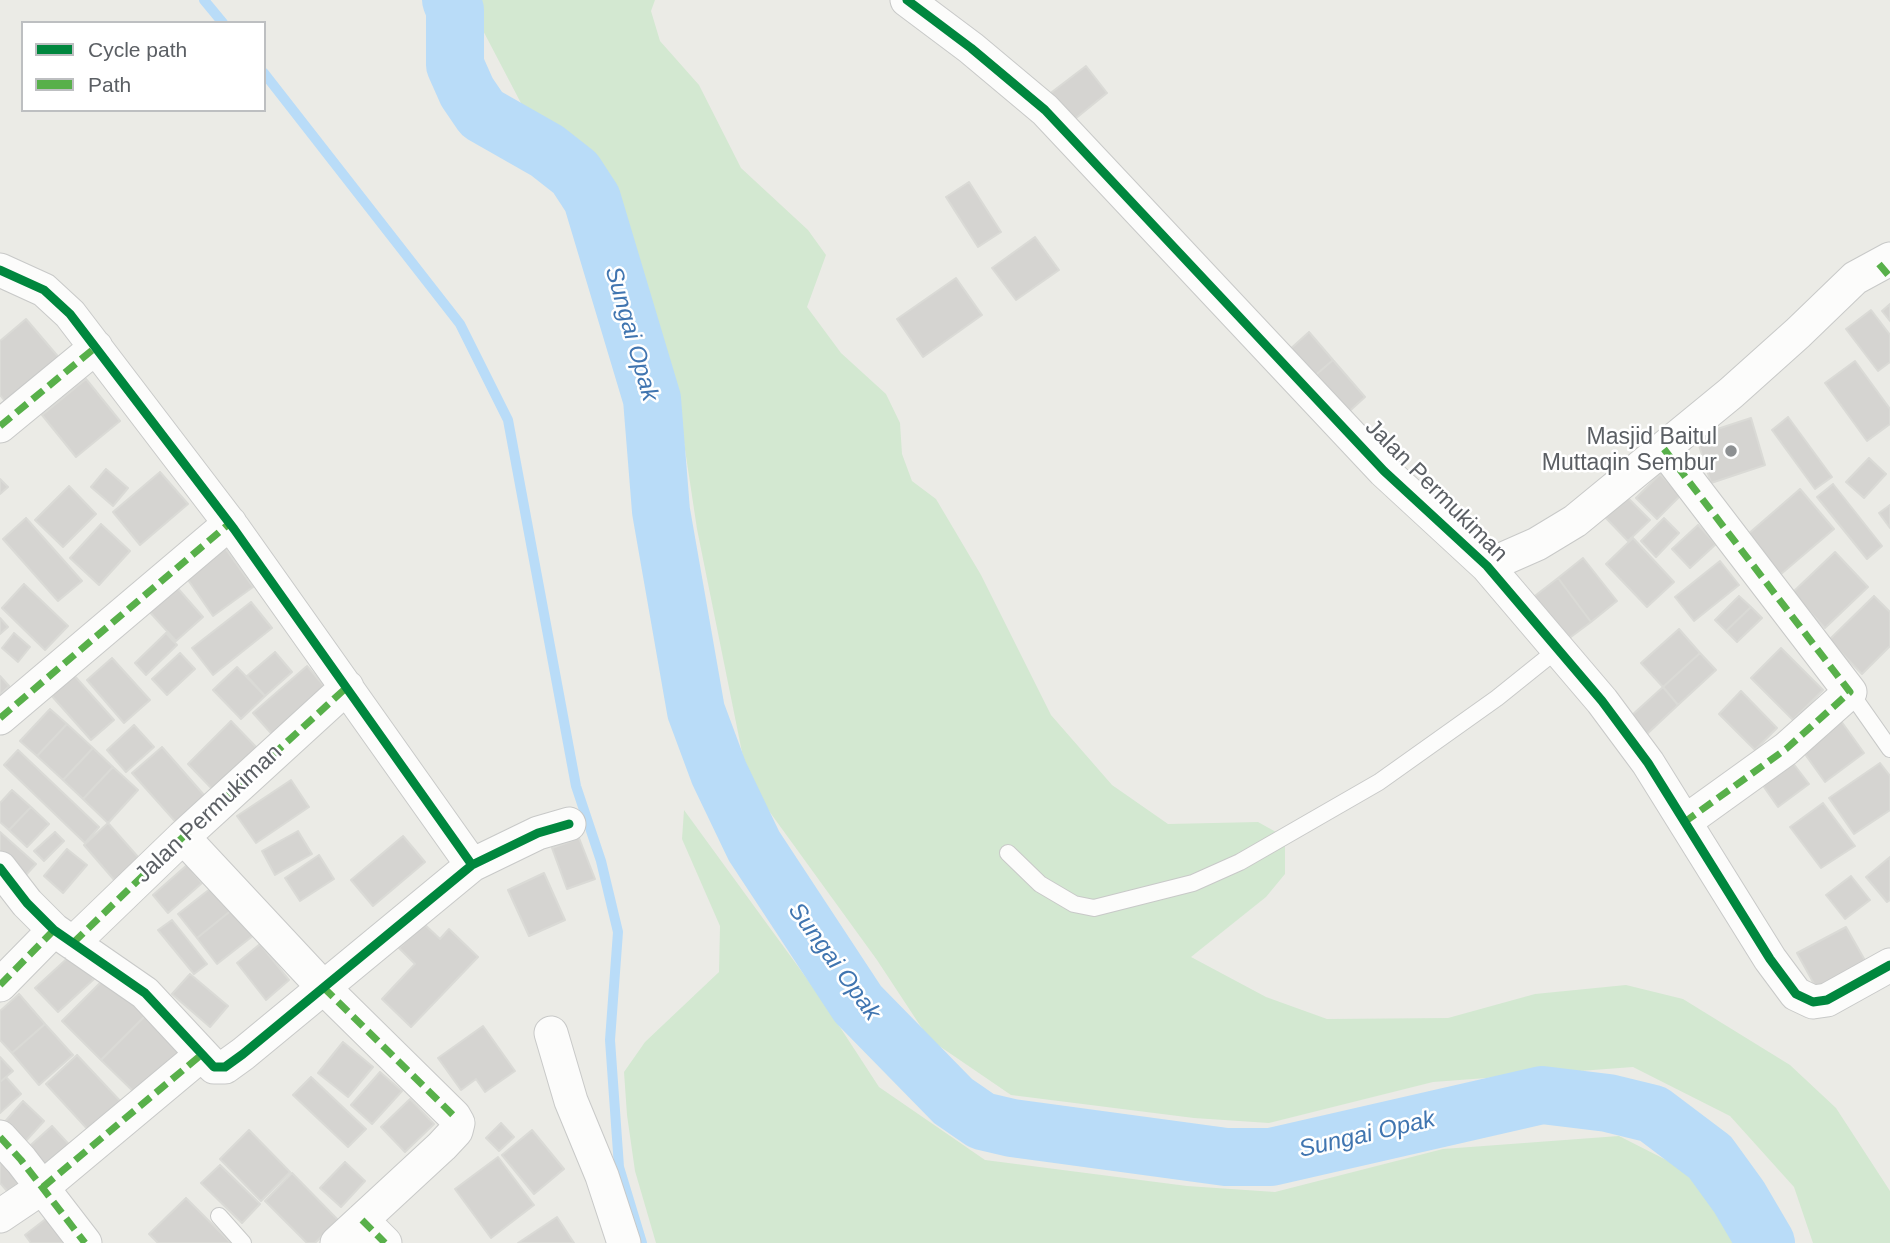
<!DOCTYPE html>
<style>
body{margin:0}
#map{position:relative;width:1890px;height:1243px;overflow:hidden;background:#ebebe6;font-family:Arial,sans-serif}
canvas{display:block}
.legend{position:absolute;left:21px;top:21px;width:245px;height:91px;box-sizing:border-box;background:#fff;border:2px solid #bdbfc1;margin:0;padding:9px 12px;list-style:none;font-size:21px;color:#5b5f64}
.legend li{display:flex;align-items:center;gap:14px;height:35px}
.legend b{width:35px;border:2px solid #bdbfc1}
</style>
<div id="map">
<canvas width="1890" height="1243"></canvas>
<ul class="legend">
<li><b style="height:9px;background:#00873e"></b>Cycle path</li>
<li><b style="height:9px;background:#58b04a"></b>Path</li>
</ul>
</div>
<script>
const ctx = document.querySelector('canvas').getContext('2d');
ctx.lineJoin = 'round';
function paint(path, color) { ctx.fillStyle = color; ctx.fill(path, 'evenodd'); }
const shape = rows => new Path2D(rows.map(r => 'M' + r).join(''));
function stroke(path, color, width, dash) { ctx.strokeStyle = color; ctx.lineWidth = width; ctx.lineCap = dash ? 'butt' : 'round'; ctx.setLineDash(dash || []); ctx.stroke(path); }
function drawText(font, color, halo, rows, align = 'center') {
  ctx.font = font + ' Arial,sans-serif'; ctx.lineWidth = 5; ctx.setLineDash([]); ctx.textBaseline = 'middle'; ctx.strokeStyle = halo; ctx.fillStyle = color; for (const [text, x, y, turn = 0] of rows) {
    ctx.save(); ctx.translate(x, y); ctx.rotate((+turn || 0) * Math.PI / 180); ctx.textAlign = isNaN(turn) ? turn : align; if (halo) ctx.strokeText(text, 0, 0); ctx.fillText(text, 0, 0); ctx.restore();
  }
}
const green = shape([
 [467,0,655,0,651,11,660,41,699,85,741,168,808,230,826,255,807,307,841,353,886,394,900,423,902,454,912,481,936,499,981,575,1051,715,1112,785,1168,824,1258,822,1285,837,1285,874,1266,897,1191,957,1266,997,1327,1019,1448,1018,1535,994,1626,985,1683,999,1790,1065,1836,1108,1890,1191,1890,1243,1813,1243,1794,1187,1730,1116,1633,1067,1433,1082,1269,1123,1194,1118,1011,1095,929,1039,877,960,748,782,697,529,678,403],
 [684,810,821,998,879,1087,985,1160,1187,1186,1275,1192,1443,1149,1619,1136,1688,1171,1734,1223,1741,1243,656,1243,635,1171,627,1115,624,1072,645,1042,719,972,720,926,682,839]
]);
const stream = shape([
 [204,0,223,23],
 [264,73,460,324,508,420,576,786,601,861,618,932,610,1040,619,1167,642,1243]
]);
const river = shape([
 [451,0,455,10,455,65,467,92,482,114,547,151,575,173,592,199,652,399,661,511,696,711,719,773,754,846,858,1004,953,1101,982,1121,1012,1128,1226,1157,1271,1157,1542,1095,1608,1103,1653,1114,1710,1157,1739,1197,1766,1243]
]);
const building = shape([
 [1086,66,1107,93,1070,123,1048,95,1086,66],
 [969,182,1001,232,978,247,946,197,969,182],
 [1035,237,1059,270,1016,300,992,268,1035,237],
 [956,278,982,315,923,357,897,319,956,278],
 [1890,304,1890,321,1882,311,1890,304],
 [1871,310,1890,335,1890,362,1878,371,1846,329,1871,310],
 [26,319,61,360,8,405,0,395,0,341,26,319],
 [1309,332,1333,360,1311,379,1287,352,1309,332],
 [1333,360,1365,397,1343,417,1311,379,1333,360],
 [1855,361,1890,409,1890,424,1867,441,1825,383,1855,361],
 [86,379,120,421,76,457,42,415,86,379],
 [1788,417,1832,477,1815,489,1772,430,1788,417],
 [1751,418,1765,465,1711,483,1696,436,1751,418],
 [1869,458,1886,474,1864,498,1846,482,1869,458],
 [106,469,128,488,113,506,91,487,106,469],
 [160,472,188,504,140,545,113,512,160,472],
 [1660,474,1681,495,1657,519,1636,498,1660,474],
 [0,479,8,487,0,494,0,479],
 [1833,484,1882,546,1867,559,1817,497,1833,484],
 [69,486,96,514,63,547,35,520,69,486],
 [1800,489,1834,529,1781,574,1747,535,1800,489],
 [1625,495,1650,520,1628,541,1604,516,1625,495],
 [1890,505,1890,528,1879,513,1890,505],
 [26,518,82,581,58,601,3,539,26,518],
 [1664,518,1679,533,1656,557,1641,541,1664,518],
 [101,524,130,551,99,585,70,558,101,524],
 [1698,525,1716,544,1690,568,1672,549,1698,525],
 [1633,538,1674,582,1647,607,1606,564,1633,538],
 [225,548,253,587,213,616,186,577,225,548],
 [1835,552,1868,587,1825,628,1792,593,1835,552],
 [1583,558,1617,601,1591,622,1558,578,1583,558],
 [1720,561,1739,585,1694,621,1675,597,1720,561],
 [1558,578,1591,622,1560,645,1527,602,1558,578],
 [24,584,68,626,45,650,2,608,24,584],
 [174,584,203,617,176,641,147,609,174,584],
 [1739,596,1751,607,1726,631,1715,620,1739,596],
 [1874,596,1890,612,1890,646,1862,674,1829,640,1874,596],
 [251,602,272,628,213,675,192,648,251,602],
 [1751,607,1762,618,1737,642,1726,631,1751,607],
 [0,618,8,627,0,634,0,618],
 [1679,629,1700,653,1663,687,1641,663,1679,629],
 [14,633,30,647,18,662,2,648,14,633],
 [166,633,177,645,146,675,135,663,166,633],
 [1781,648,1823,690,1793,720,1751,678,1781,648],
 [275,652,292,672,265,696,247,676,275,652],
 [180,653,195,669,167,695,152,679,180,653],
 [1700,653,1716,670,1678,705,1663,687,1700,653],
 [112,658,150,700,124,723,87,680,112,658],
 [307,666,331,694,278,741,253,713,307,666],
 [237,667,265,696,241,719,213,690,237,667],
 [72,673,114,720,91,740,50,694,72,673],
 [0,676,9,686,0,695,0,676],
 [1663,687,1678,705,1647,734,1631,716,1663,687],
 [1741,691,1777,728,1755,750,1719,714,1741,691],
 [50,709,67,724,37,756,20,741,50,709],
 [231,721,259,750,216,793,188,764,231,721],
 [1841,721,1864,753,1825,782,1802,750,1841,721],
 [67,724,93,748,63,780,37,756,67,724],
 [134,725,154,747,126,772,107,750,134,725],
 [162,747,211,803,182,829,132,773,162,747],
 [93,748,113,767,83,799,63,780,93,748],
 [18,750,99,827,85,843,4,765,18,750],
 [1789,758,1809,784,1778,807,1759,780,1789,758],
 [1880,763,1890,776,1890,810,1854,834,1829,798,1880,763],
 [113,767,138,790,108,823,83,799,113,767],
 [291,780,309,807,256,843,237,816,291,780],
 [12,790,31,807,9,830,0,822,0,803,12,790],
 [1823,803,1855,846,1821,868,1790,827,1823,803],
 [31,807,49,824,27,847,9,830,31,807],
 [108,823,146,866,122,889,84,845,108,823],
 [298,831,312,854,275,875,262,851,298,831],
 [0,832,36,864,25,876,0,853,0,832],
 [55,832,64,841,44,861,34,851,55,832],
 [403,836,425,862,373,906,351,880,403,836],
 [579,838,595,879,567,889,552,848,579,838],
 [67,849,87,865,63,893,44,876,67,849],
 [319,855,334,879,300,901,285,878,319,855],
 [1890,857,1890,900,1887,902,1866,877,1890,857],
 [187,865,202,883,168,913,153,895,187,865],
 [544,873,565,920,529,936,508,890,544,873],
 [1851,876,1870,900,1845,919,1826,895,1851,876],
 [215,885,233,909,197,938,178,914,215,885],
 [233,909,254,935,217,964,197,938,233,909],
 [172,920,207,964,194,974,158,930,172,920],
 [423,923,440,939,449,929,478,957,411,1027,382,999,415,964,399,948,423,923],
 [1846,927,1867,964,1818,991,1797,953,1846,927],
 [260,944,289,980,266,1000,237,963,260,944],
 [72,954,94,979,58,1012,35,988,72,954],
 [109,974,148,1013,101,1060,62,1021,109,974],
 [190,974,228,1006,210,1027,172,994,190,974],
 [19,994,45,1024,12,1053,0,1040,0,1011,19,994],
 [148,1013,184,1048,137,1095,101,1060,148,1013],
 [45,1024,73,1055,39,1085,12,1053,45,1024],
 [483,1026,515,1071,485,1092,476,1079,461,1090,438,1058,483,1026],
 [343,1042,373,1067,348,1097,318,1073,343,1042],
 [77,1055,123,1104,91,1133,46,1084,77,1055],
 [0,1057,13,1071,0,1082,0,1057],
 [380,1072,402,1091,372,1124,351,1105,380,1072],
 [6,1077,21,1094,0,1113,0,1082,6,1077],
 [311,1077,366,1129,348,1147,293,1095,311,1077],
 [410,1099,434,1124,405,1152,381,1127,410,1099],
 [23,1101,44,1121,23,1144,2,1125,23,1101],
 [501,1123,514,1137,499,1151,486,1138,501,1123],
 [52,1126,75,1151,46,1177,23,1152,52,1126],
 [249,1130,290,1172,261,1201,220,1159,249,1130],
 [532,1130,564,1169,534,1194,502,1155,532,1130],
 [0,1154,23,1179,8,1192,0,1183,0,1154],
 [498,1157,534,1205,491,1238,455,1189,498,1157],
 [345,1162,365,1181,341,1207,320,1188,345,1162],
 [220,1165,260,1204,242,1223,201,1183,220,1165],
 [292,1173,338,1220,315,1243,307,1243,265,1201,292,1173],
 [186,1198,231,1243,158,1243,149,1234,186,1198],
 [557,1217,574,1243,518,1243,557,1217],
 [47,1218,66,1243,31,1243,25,1235,47,1218]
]);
const lane = shape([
 [1850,692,1890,749],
 [1008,853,1040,884,1074,904,1094,908,1193,883,1240,862,1379,782,1497,698,1558,649],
 [219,1216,243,1243]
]);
const street = shape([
 [907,0,971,48,1045,110,1384,471,1487,566,1602,701,1648,763,1770,959,1796,994,1813,1002,1827,1000,1890,965],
 [0,270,44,290,70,314,234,529,472,865],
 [0,426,96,347],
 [1664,449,1850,692,1786,749,1686,821],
 [1487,566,1537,544,1575,521,1731,393,1798,333,1855,278,1890,259],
 [0,718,230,523],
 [183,837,323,987,454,1116,458,1123,456,1131,442,1146,337,1243],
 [0,868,27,903,54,930,145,993,214,1067,225,1067,243,1054,472,865,538,833,569,824],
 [73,943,183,837,347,687],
 [0,985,54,930],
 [551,1033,571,1101,602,1176,624,1243],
 [0,1137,21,1160,85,1243],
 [0,1216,43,1187,201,1055],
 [362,1220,385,1243]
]);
const quiet = shape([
 [1879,264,1890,277],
 [0,426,96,347],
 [1664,449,1850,692,1786,749,1686,821],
 [0,718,230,523],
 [73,943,183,837,347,687],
 [0,985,54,930],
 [323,987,454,1116],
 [0,1137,21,1160,85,1243],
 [43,1187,201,1055],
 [362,1220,385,1243]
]);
const cycleway = shape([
 [907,0,971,48,1045,110,1384,471,1487,566,1602,701,1648,763,1770,959,1796,994,1813,1002,1827,1000,1890,965],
 [0,270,44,290,70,314,234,529,472,865],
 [0,868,27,903,54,930,145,993,214,1067,225,1067,243,1054,472,865,538,833,569,824]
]);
const markers = [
 [1731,451,7,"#8d9092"]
];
const poiNames = [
 ["Masjid Baitul",1717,438],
 ["Muttaqin Sembur",1717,464]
];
const streetNames = [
 ["Jalan Permukiman",1436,491,45],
 ["Jalan Permukiman",209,814,-43]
];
const waterNames = [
 ["Sungai Opak",631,334,74],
 ["Sungai Opak",834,962,54],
 ["Sungai Opak",1367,1135,-13]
];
paint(green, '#d3e8d1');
stroke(stream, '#b9dcf8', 10);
stroke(river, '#b9dcf8', 58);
paint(building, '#d5d4d1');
stroke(building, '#dadad6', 2);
stroke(lane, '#c8c9c8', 18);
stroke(street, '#c8c9c8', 35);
stroke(lane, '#fcfcfb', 16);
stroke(street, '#fcfcfb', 33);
stroke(quiet, '#58b04a', 7, [14, 7]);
stroke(cycleway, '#00873e', 9);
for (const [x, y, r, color] of markers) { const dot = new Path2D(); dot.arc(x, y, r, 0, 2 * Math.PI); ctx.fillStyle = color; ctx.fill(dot); stroke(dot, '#fff', 2.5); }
drawText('23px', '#5b5f64', '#fff', poiNames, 'right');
drawText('23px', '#5b5f64', '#fff', streetNames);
drawText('italic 24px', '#4075b0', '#fff', waterNames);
</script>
